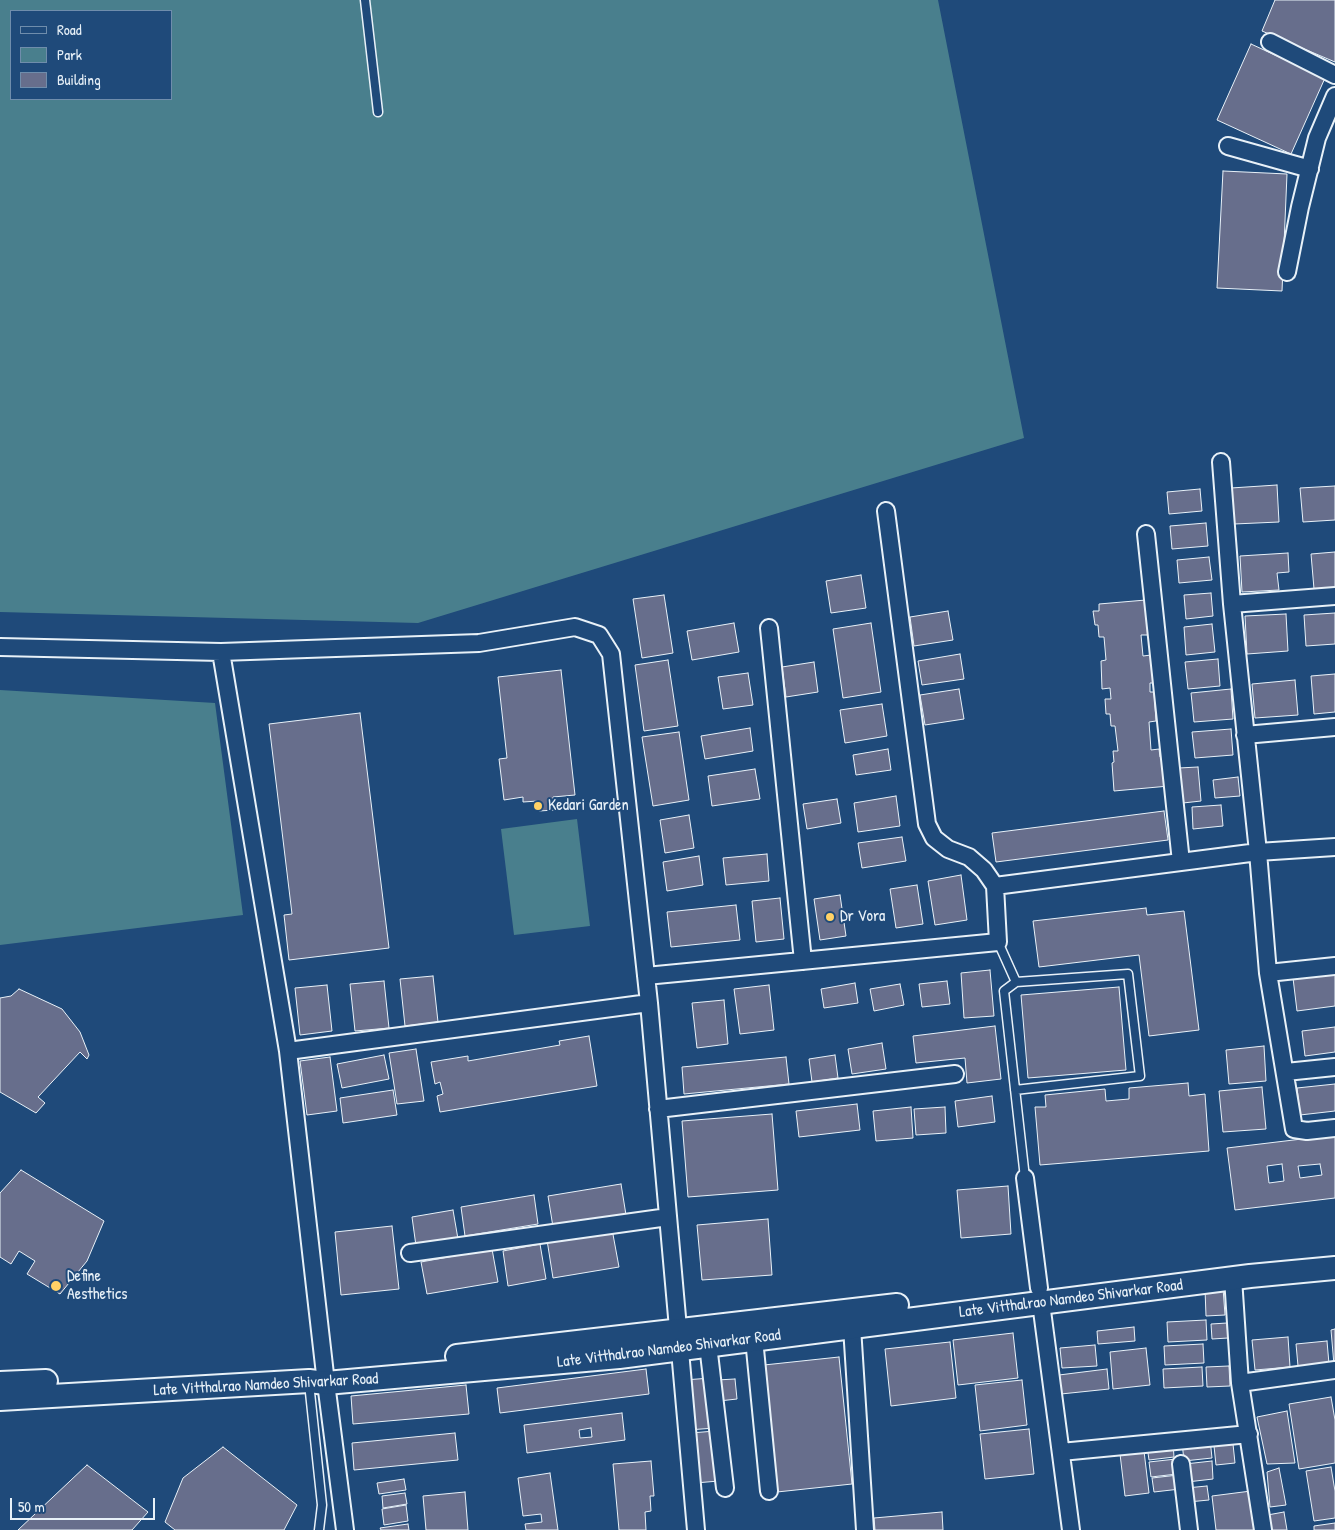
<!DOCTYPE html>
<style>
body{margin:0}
#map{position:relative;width:1335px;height:1530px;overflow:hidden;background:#1f4a7a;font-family:"Patrick Hand",sans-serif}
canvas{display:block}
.legend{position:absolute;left:10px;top:10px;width:162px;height:90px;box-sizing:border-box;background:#1f4a7a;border:1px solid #6f8dac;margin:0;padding:6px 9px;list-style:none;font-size:15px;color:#e8f1f8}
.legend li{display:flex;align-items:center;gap:10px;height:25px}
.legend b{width:25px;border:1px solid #6f8dac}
.scale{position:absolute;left:10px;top:1498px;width:145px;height:22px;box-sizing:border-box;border:2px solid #e8f1f8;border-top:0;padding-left:6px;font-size:15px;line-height:18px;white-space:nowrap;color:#e8f1f8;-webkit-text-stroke:4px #1f4a7a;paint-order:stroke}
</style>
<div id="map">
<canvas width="1335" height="1530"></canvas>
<ul class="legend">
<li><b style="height:6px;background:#1f4a7a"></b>Road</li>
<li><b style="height:14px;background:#497f8d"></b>Park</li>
<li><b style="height:14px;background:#676e8c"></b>Building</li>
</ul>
<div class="scale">50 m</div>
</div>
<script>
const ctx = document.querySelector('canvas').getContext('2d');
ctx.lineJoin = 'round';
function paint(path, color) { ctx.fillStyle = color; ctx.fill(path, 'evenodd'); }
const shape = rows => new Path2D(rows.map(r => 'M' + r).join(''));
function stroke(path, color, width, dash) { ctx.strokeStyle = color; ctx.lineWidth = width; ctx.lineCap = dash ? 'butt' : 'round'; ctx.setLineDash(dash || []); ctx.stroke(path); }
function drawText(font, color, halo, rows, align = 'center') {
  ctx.font = font + ' "Patrick Hand",sans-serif'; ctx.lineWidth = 4; ctx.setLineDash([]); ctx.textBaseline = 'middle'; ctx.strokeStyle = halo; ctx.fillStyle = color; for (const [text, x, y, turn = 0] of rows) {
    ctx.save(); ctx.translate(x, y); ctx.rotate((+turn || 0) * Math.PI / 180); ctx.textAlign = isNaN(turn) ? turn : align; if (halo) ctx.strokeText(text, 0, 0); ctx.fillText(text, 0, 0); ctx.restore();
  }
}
const green = shape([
 [0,0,938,0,1024,438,418,623,0,612],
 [11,11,171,11,171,99,11,99],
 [0,690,215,703,243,915,0,945],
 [577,819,590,926,514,935,501,829]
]);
const building = shape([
 [1275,0,1335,0,1335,62,1262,31,1275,0],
 [1251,44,1325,78,1291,154,1217,120,1251,44],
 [1223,171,1287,174,1282,291,1217,288,1223,171],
 [1277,485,1279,522,1234,524,1231,488,1277,485],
 [1335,486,1335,520,1303,522,1300,488,1335,486],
 [1200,489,1202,511,1169,514,1167,492,1200,489],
 [1206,523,1208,546,1172,549,1170,526,1206,523],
 [1335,552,1335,588,1314,589,1311,554,1335,552],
 [1288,553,1289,572,1277,573,1279,590,1242,592,1240,556,1288,553],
 [1209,557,1212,580,1179,583,1177,560,1209,557],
 [861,575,866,608,831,613,826,581,861,575],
 [1211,593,1213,616,1186,619,1184,595,1211,593],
 [664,595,673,653,642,658,633,599,664,595],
 [1146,600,1149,635,1141,635,1143,656,1151,655,1153,683,1150,683,1150,692,1154,692,1156,721,1149,722,1151,750,1159,749,1160,757,1166,756,1169,786,1114,791,1112,763,1114,762,1113,751,1118,751,1115,726,1111,726,1110,714,1106,714,1105,699,1111,699,1110,688,1102,689,1101,661,1106,660,1104,637,1099,637,1098,625,1095,625,1093,611,1099,611,1099,604,1146,600],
 [948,611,953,640,914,646,910,617,948,611],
 [1335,613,1335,644,1306,646,1304,615,1335,613],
 [1286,614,1288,651,1247,654,1245,616,1286,614],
 [734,623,739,652,692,660,687,631,734,623],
 [871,623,881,692,843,698,833,629,871,623],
 [1212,624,1215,652,1186,655,1184,627,1212,624],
 [960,654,964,679,922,685,918,661,960,654],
 [1218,659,1220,686,1188,689,1185,662,1218,659],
 [668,660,678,726,644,731,635,665,668,660],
 [814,662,818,692,786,697,782,667,814,662],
 [561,670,575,795,553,797,554,810,539,811,538,801,523,802,523,797,504,800,499,759,507,758,498,677,561,670],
 [748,673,753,705,723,709,718,677,748,673],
 [1335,674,1335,712,1314,714,1311,676,1335,674],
 [1295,680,1298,715,1255,718,1252,684,1295,680],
 [959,689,964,719,925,725,920,695,959,689],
 [1231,689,1233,719,1194,722,1191,693,1231,689],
 [882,704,887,736,845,743,840,710,882,704],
 [360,713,389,948,289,960,284,915,292,914,269,724,360,713],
 [750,728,753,751,705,759,701,736,750,728],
 [1231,729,1233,755,1195,758,1192,732,1231,729],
 [679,732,689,800,653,806,642,737,679,732],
 [888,749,891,770,856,775,853,755,888,749],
 [1198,767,1201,801,1183,803,1179,768,1198,767],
 [755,769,760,799,712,806,708,776,755,769],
 [1238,777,1240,796,1215,798,1213,780,1238,777],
 [896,796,900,826,858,832,854,803,896,796],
 [837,799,841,823,807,829,803,804,837,799],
 [1221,805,1223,826,1193,829,1192,807,1221,805],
 [1164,811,1168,840,996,862,992,833,1164,811],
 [689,815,694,848,665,853,660,820,689,815],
 [902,837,906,861,862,868,858,843,902,837],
 [767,854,769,881,726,885,723,858,767,854],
 [699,856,703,885,667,891,663,862,699,856],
 [961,875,967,920,935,925,928,881,961,875],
 [917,885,923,924,896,928,890,889,917,885],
 [840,895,846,936,820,940,814,899,840,895],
 [780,898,784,939,756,942,752,901,780,898],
 [736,905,740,940,671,947,667,912,736,905],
 [1146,908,1147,915,1184,911,1199,1030,1149,1036,1139,955,1039,967,1033,921,1146,908],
 [990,970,994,1016,964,1018,961,973,990,970],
 [1335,972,1335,1006,1297,1011,1293,978,1335,972],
 [433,976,438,1022,405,1026,400,979,433,976],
 [384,981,389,1028,355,1031,350,984,384,981],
 [947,981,950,1004,922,1007,919,984,947,981],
 [855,983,858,1003,824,1008,821,989,855,983],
 [900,984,904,1005,874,1011,870,989,900,984],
 [327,985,332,1031,300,1035,295,988,327,985],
 [769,985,774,1030,740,1034,734,989,769,985],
 [1119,987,1126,1070,1028,1078,1021,995,1119,987],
 [19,989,62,1009,80,1032,89,1055,87,1059,80,1052,38,1097,45,1103,36,1113,0,1092,0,998,11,996,19,989],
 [724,1000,728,1044,697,1048,692,1003,724,1000],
 [995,1026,1001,1079,967,1083,965,1058,916,1063,913,1036,995,1026],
 [1335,1027,1335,1052,1305,1056,1302,1031,1335,1027],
 [589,1036,597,1086,440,1112,437,1096,443,1094,440,1082,435,1084,431,1062,468,1056,468,1061,560,1045,559,1041,589,1036],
 [882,1043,886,1069,852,1074,848,1049,882,1043],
 [1264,1046,1266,1081,1229,1084,1226,1050,1264,1046],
 [416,1049,424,1101,397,1104,389,1053,416,1049],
 [384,1055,389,1079,342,1088,337,1064,384,1055],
 [835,1055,838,1078,812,1082,809,1059,835,1055],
 [330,1057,337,1111,307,1115,300,1061,330,1057],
 [786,1057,789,1084,684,1094,682,1067,786,1057],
 [1188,1083,1189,1096,1205,1094,1209,1151,1040,1165,1035,1107,1046,1107,1045,1095,1105,1089,1106,1101,1129,1099,1129,1088,1188,1083],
 [1335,1084,1335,1111,1300,1115,1297,1088,1335,1084],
 [1262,1087,1266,1129,1223,1132,1219,1091,1262,1087],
 [393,1090,397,1115,343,1123,340,1098,393,1090],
 [992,1096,995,1122,958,1127,955,1101,992,1096],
 [857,1104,860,1130,799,1137,796,1111,857,1104],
 [911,1107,913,1138,876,1141,873,1111,911,1107],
 [945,1107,946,1133,916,1135,914,1109,945,1107],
 [772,1114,778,1190,688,1197,682,1121,772,1114],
 [1335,1135,1335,1198,1235,1210,1227,1148,1335,1135],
 [1282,1164,1284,1181,1269,1183,1267,1166,1282,1164],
 [1320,1164,1322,1175,1300,1178,1298,1166,1320,1164],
 [21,1170,104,1221,87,1261,60,1294,27,1274,35,1261,19,1251,11,1264,0,1257,0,1193,21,1170],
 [621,1184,626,1215,553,1227,548,1196,621,1184],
 [1008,1186,1011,1234,961,1238,957,1190,1008,1186],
 [534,1195,538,1224,465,1236,461,1207,534,1195],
 [453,1210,458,1239,416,1246,412,1217,453,1210],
 [768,1219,772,1275,702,1280,697,1225,768,1219],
 [392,1226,399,1289,341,1295,335,1232,392,1226],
 [612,1229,619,1267,553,1278,547,1240,612,1229],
 [540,1244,546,1279,508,1286,503,1251,540,1244],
 [492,1249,498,1282,427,1294,421,1262,492,1249],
 [1223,1288,1225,1315,1206,1316,1205,1289,1223,1288],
 [1206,1320,1207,1340,1168,1342,1167,1322,1206,1320],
 [1227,1323,1228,1338,1212,1339,1211,1324,1227,1323],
 [1134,1327,1135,1341,1098,1344,1097,1331,1134,1327],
 [1335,1329,1335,1365,1334,1365,1331,1330,1335,1329],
 [1013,1333,1018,1378,958,1385,953,1340,1013,1333],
 [1288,1337,1290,1367,1255,1370,1252,1340,1288,1337],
 [1327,1341,1329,1364,1298,1366,1296,1344,1327,1341],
 [950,1342,956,1398,891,1406,885,1349,950,1342],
 [1203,1344,1204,1363,1165,1365,1164,1346,1203,1344],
 [1095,1345,1097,1366,1062,1368,1060,1348,1095,1345],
 [1146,1348,1150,1385,1113,1389,1110,1352,1146,1348],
 [839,1357,852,1484,777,1492,764,1365,839,1357],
 [1229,1366,1230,1386,1207,1387,1206,1367,1229,1366],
 [1202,1367,1203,1386,1164,1388,1163,1369,1202,1367],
 [646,1369,649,1394,500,1413,497,1388,646,1369],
 [1107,1369,1109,1389,1061,1394,1059,1375,1107,1369],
 [711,1378,715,1428,688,1430,684,1380,711,1378],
 [735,1379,737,1399,719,1401,717,1380,735,1379],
 [1022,1380,1027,1425,980,1431,975,1385,1022,1380],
 [466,1385,469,1414,353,1424,351,1396,466,1385],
 [1331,1397,1335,1420,1335,1463,1299,1469,1289,1404,1331,1397],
 [1287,1411,1295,1463,1267,1464,1257,1417,1287,1411],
 [622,1413,625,1440,527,1453,524,1425,622,1413],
 [591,1428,592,1437,580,1438,579,1430,591,1428],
 [1029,1429,1034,1474,985,1479,980,1434,1029,1429],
 [715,1431,719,1481,695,1483,691,1433,715,1431],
 [455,1433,458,1460,354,1470,352,1443,455,1433],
 [1210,1439,1212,1458,1184,1461,1182,1442,1210,1439],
 [1173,1443,1174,1457,1149,1460,1147,1446,1173,1443],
 [1233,1444,1235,1463,1216,1465,1214,1446,1233,1444],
 [223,1447,297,1505,284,1530,175,1530,165,1522,183,1478,223,1447],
 [1144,1451,1149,1493,1125,1496,1120,1454,1144,1451],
 [1176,1459,1177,1474,1151,1477,1149,1462,1176,1459],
 [651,1461,654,1496,650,1496,651,1511,645,1512,646,1530,619,1530,613,1464,651,1461],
 [1212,1461,1213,1479,1187,1482,1185,1464,1212,1461],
 [87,1465,148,1512,132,1530,18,1530,87,1465],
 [1331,1467,1335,1491,1335,1518,1314,1521,1306,1471,1331,1467],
 [1279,1468,1286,1505,1270,1507,1267,1472,1279,1468],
 [550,1473,558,1530,526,1530,525,1524,542,1522,541,1514,523,1516,518,1478,550,1473],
 [1178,1475,1180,1489,1154,1492,1152,1478,1178,1475],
 [404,1479,406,1490,379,1494,377,1483,404,1479],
 [1207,1486,1209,1500,1188,1502,1186,1488,1207,1486],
 [1251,1491,1255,1530,1216,1530,1212,1496,1251,1491],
 [465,1492,468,1530,426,1530,423,1496,465,1492],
 [405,1493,407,1504,383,1508,382,1496,405,1493],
 [406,1505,408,1521,384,1525,382,1509,406,1505],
 [942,1512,943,1530,875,1530,874,1518,942,1512],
 [1284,1512,1287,1530,1264,1530,1262,1516,1284,1512],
 [1335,1523,1335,1530,1314,1530,1314,1526,1335,1523],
 [408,1524,409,1530,381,1530,380,1528,408,1524]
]);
const lane = shape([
 [365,0,378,112],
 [998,942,1016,982,1004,991,1025,1178],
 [1015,1090,1140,1076,1128,974,1016,982],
 [309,1383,322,1505,319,1530]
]);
const street = shape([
 [1270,42,1335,75],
 [1228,146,1310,169],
 [1287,272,1300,207,1317,138,1335,96],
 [1221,462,1232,604,1258,852,1268,973,1294,1129,1307,1131,1335,1128],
 [1146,534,1181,862],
 [1232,604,1335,596],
 [769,628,803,961],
 [0,647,221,652],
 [1245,735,1335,727],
 [995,886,1258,852,1335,847],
 [1268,973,1335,966],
 [646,976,998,942,995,886,984,870,969,857,948,849,934,838,927,824,886,511],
 [288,1051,649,1003],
 [1286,1072,1335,1067],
 [658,1109,955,1074],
 [1025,1178,1039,1288],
 [410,1253,668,1217],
 [1233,1278,1240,1383,1263,1530],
 [1041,1303,1071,1530],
 [852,1327,865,1530],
 [754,1339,769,1491],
 [708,1345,725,1488],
 [1240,1383,1335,1370],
 [1061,1452,1249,1434],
 [1181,1464,1189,1530],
 [345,1530,326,1383,288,1051,221,652,479,643,575,627,599,635,611,654,649,1003,696,1530]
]);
const secondary = shape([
 [457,1356,897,1305],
 [0,1383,46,1381],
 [0,1399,309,1381,326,1383,619,1357,1250,1276,1335,1268]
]);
const markers = [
 [538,806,5,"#ffd166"],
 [830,917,5,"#ffd166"],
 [56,1286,6,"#ffd166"]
];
const poiNames = [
 ["Kedari Garden",548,806],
 ["Dr Vora",840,917],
 ["Define",67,1277],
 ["Aesthetics",67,1295]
];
const streetNames = [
 ["Late Vitthalrao Namdeo Shivarkar Road",1071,1299,-7],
 ["Late Vitthalrao Namdeo Shivarkar Road",669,1349,-7],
 ["Late Vitthalrao Namdeo Shivarkar Road",266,1385,-3]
];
paint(green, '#497f8d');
paint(building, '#676e8c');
stroke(building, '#e8f1f8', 1);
stroke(lane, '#e8f1f8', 11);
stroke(street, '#e8f1f8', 20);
stroke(secondary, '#e8f1f8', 26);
stroke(lane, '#1f4a7a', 8);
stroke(street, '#1f4a7a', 16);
stroke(secondary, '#1f4a7a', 22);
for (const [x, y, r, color] of markers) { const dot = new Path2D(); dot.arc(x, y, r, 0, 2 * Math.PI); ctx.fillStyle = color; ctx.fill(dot); stroke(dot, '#1f4a7a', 2); }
drawText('16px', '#e8f1f8', '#1f4a7a', poiNames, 'left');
drawText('16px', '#e8f1f8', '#1f4a7a', streetNames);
</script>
